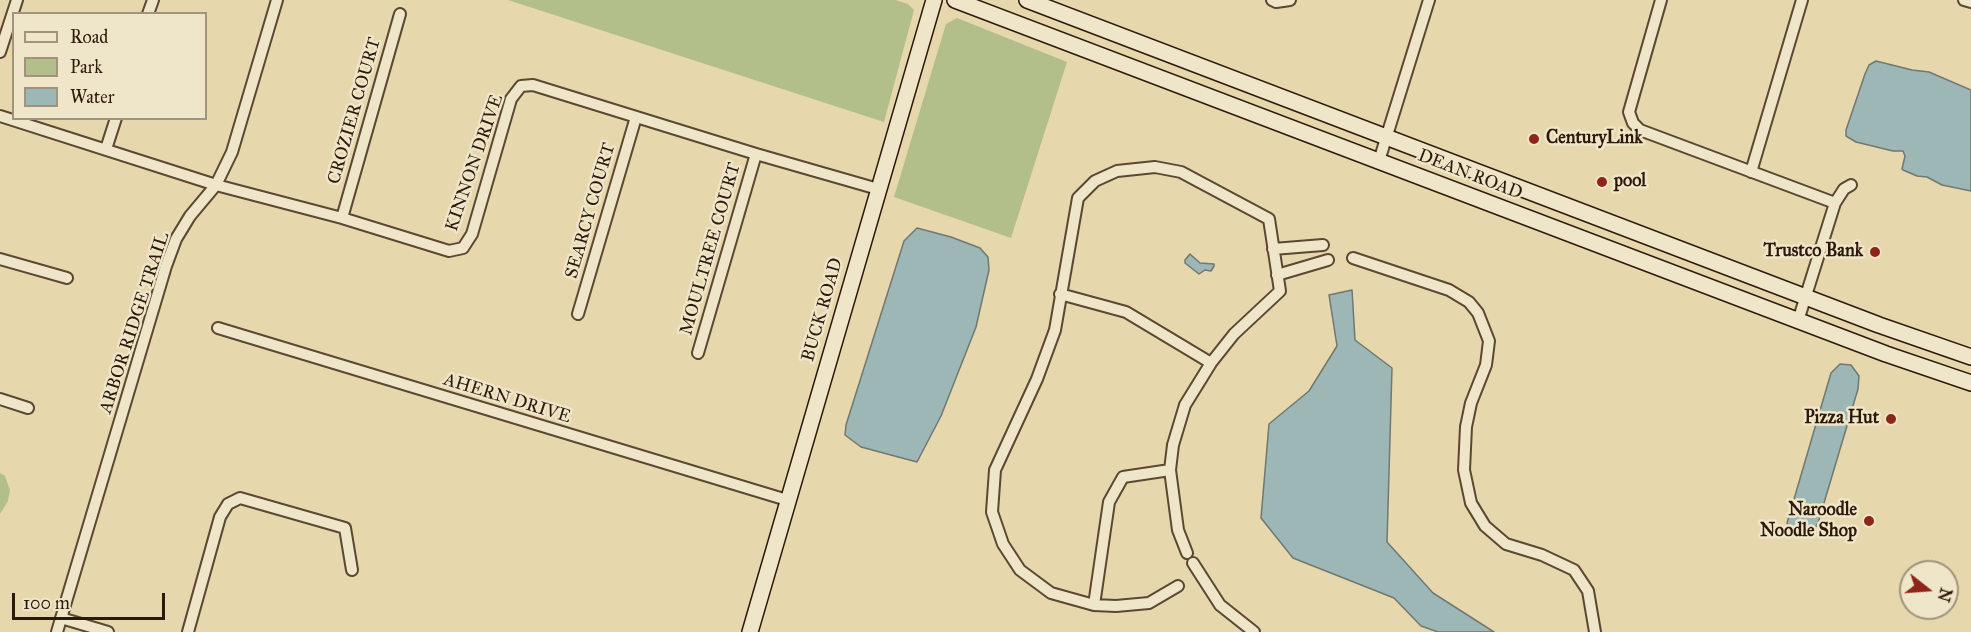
<!DOCTYPE html>
<style>
body{margin:0}
#map{position:relative;width:1971px;height:632px;overflow:hidden;background:#e6d7ac;font-family:"IM FELL Great Primer",serif}
canvas{display:block}
.legend{position:absolute;left:12px;top:12px;width:195px;height:108px;box-sizing:border-box;background:#efe5c9;border:2px solid #a1937d;margin:0;padding:8px 10px;list-style:none;font-size:18px;color:#2d190a}
.legend li{display:flex;align-items:center;gap:12px;height:30px}
.legend b{width:30px;border:2px solid #a1937d}
.north{position:absolute;left:1899px;top:560px;width:60px;height:60px;box-sizing:border-box;background:#efe5c9;border:2px solid #a1937d;border-radius:50%;rotate:107deg;font-size:16px;font-weight:700;line-height:24px;text-align:center;color:#2d190a}
.north::after{content:'';display:block;margin:auto;width:21px;height:27px;background:#8f2418;clip-path:polygon(50% 0,100% 100%,50% 72%,0 100%)}
.scale{position:absolute;left:12px;top:593px;width:153px;height:27px;box-sizing:border-box;border:3px solid #2d190a;border-top:0;padding-left:8px;font-size:18px;line-height:21px;white-space:nowrap;color:#2d190a;-webkit-text-stroke:4px #efe5c9;paint-order:stroke}
</style>
<div id="map">
<canvas width="1971" height="632"></canvas>
<ul class="legend">
<li><b style="height:8px;background:#efe5c9"></b>Road</li>
<li><b style="height:16px;background:#b2bf8b"></b>Park</li>
<li><b style="height:16px;background:#9cb7b5"></b>Water</li>
</ul>
<div class="north">N</div>
<div class="scale">100 m</div>
</div>
<script>
const ctx = document.querySelector('canvas').getContext('2d');
ctx.lineJoin = 'round';
function paint(path, color) { ctx.fillStyle = color; ctx.fill(path, 'evenodd'); }
const shape = rows => new Path2D(rows.map(r => 'M' + r).join(''));
function stroke(path, color, width, dash) { ctx.strokeStyle = color; ctx.lineWidth = width; ctx.lineCap = dash ? 'butt' : 'round'; ctx.setLineDash(dash || []); ctx.stroke(path); }
function drawText(font, color, halo, rows, align = 'center') {
  ctx.font = font + ' "IM FELL Great Primer",serif'; ctx.lineWidth = 5; ctx.setLineDash([]); ctx.textBaseline = 'middle'; ctx.strokeStyle = halo; ctx.fillStyle = color; for (const [text, x, y, turn = 0] of rows) {
    ctx.save(); ctx.translate(x, y); ctx.rotate((+turn || 0) * Math.PI / 180); ctx.textAlign = isNaN(turn) ? turn : align; if (halo) ctx.strokeText(text, 0, 0); ctx.fillText(text, 0, 0); ctx.restore();
  }
}
const green = shape([
 [508,0,895,0,908,4,914,10,884,122],
 [957,18,1067,62,1011,238,894,197,946,24],
 [0,473,5,476,10,490,8,501,0,514]
]);
const water = shape([
 [1876,61,1912,70,1929,72,1971,90,1971,191,1942,185,1927,177,1917,176,1903,170,1902,169,1905,156,1903,151,1893,151,1856,142,1846,136,1846,130,1865,74,1869,65,1876,61],
 [917,228,951,237,980,248,988,257,989,270,976,327,941,416,917,462,861,447,845,435,846,425,904,241,917,228],
 [1190,254,1200,263,1214,264,1214,266,1211,271,1205,270,1199,274,1185,263,1185,260,1190,254],
 [1352,290,1355,340,1392,368,1387,542,1433,593,1494,632,1438,632,1421,626,1394,598,1293,558,1261,518,1269,424,1309,391,1337,346,1329,295,1352,290],
 [1840,364,1851,365,1859,376,1858,389,1818,523,1810,536,1792,532,1787,523,1831,373,1840,364]
]);
const street = shape([
 [1272,0,1276,2,1290,0],
 [1661,0,1629,112,1633,123,1640,130,1835,203],
 [1964,0,1971,2],
 [148,14,153,0],
 [0,52,17,0],
 [0,116,216,185,342,218,449,251,463,248,472,234,511,99,521,86,533,85,756,154,878,189],
 [106,149,116,118],
 [1379,161,1429,0],
 [1751,172,1802,0],
 [342,218,400,14],
 [1273,249,1323,245],
 [1353,258,1449,290,1469,302,1478,313,1489,341,1486,365,1471,403,1466,427,1464,470,1471,503,1485,526,1506,544,1542,555,1574,570,1588,591,1595,632],
 [0,259,67,278],
 [1277,275,1328,260],
 [1060,294,1126,312,1211,363],
 [578,314,636,117],
 [1798,321,1835,203,1844,189,1851,185],
 [218,328,787,500],
 [698,353,756,154],
 [0,399,28,408],
 [1193,563,1220,605,1254,632],
 [1178,586,1149,603,1116,606,1094,605,1051,593,1020,570,1003,544,992,512,995,470,1037,379,1055,330,1078,198,1095,181,1117,171,1155,167,1181,172,1269,219,1280,291,1234,334,1211,363,1185,405,1173,445,1170,470,1178,530,1187,553],
 [1094,605,1109,502,1123,477,1170,470],
 [61,618,108,632],
 [57,632,166,266,176,239,190,216,216,185,232,152,277,0],
 [188,632,220,517,228,504,240,498,345,528,352,570]
]);
const secondary = shape([
 [955,0,1886,354,1971,383],
 [1027,0,1879,325,1971,357],
 [750,632,934,0]
]);
const markers = [
 [1534,139,6,"#8f2418"],
 [1602,182,6,"#8f2418"],
 [1875,252,6,"#8f2418"],
 [1891,419,6,"#8f2418"],
 [1869,521,6,"#8f2418"]
];
const streetNames = [
 ["CROZIER COURT",355,111,-74],
 ["KINNON DRIVE",475,163,-71],
 ["DEAN ROAD",1470,175,21],
 ["SEARCY COURT",591,211,-74],
 ["MOULTREE COURT",711,249,-74],
 ["BUCK ROAD",823,310,-74],
 ["ARBOR RIDGE TRAIL",135,323,-72],
 ["AHERN DRIVE",507,399,17]
];
const poiNames = [
 ["CenturyLink",1546,139,"left"],
 ["pool",1614,182,"left"],
 ["Trustco Bank",1863,252],
 ["Pizza Hut",1879,419],
 ["Naroodle",1857,511],
 ["Noodle Shop",1857,532]
];
paint(green, '#b2bf8b');
paint(water, '#9cb7b5');
stroke(water, '#707871', 1.5);
stroke(street, '#5b4832', 14);
stroke(secondary, '#2d190a', 18);
stroke(street, '#efe5c9', 10);
stroke(secondary, '#efe5c9', 15);
for (const [x, y, r, color] of markers) { const dot = new Path2D(); dot.arc(x, y, r, 0, 2 * Math.PI); ctx.fillStyle = color; ctx.fill(dot); stroke(dot, '#efe5c9', 2); }
drawText('18px', '#2d190a', '#efe5c9', streetNames);
drawText('bold 18px', '#2d190a', '#efe5c9', poiNames, 'right');
</script>
